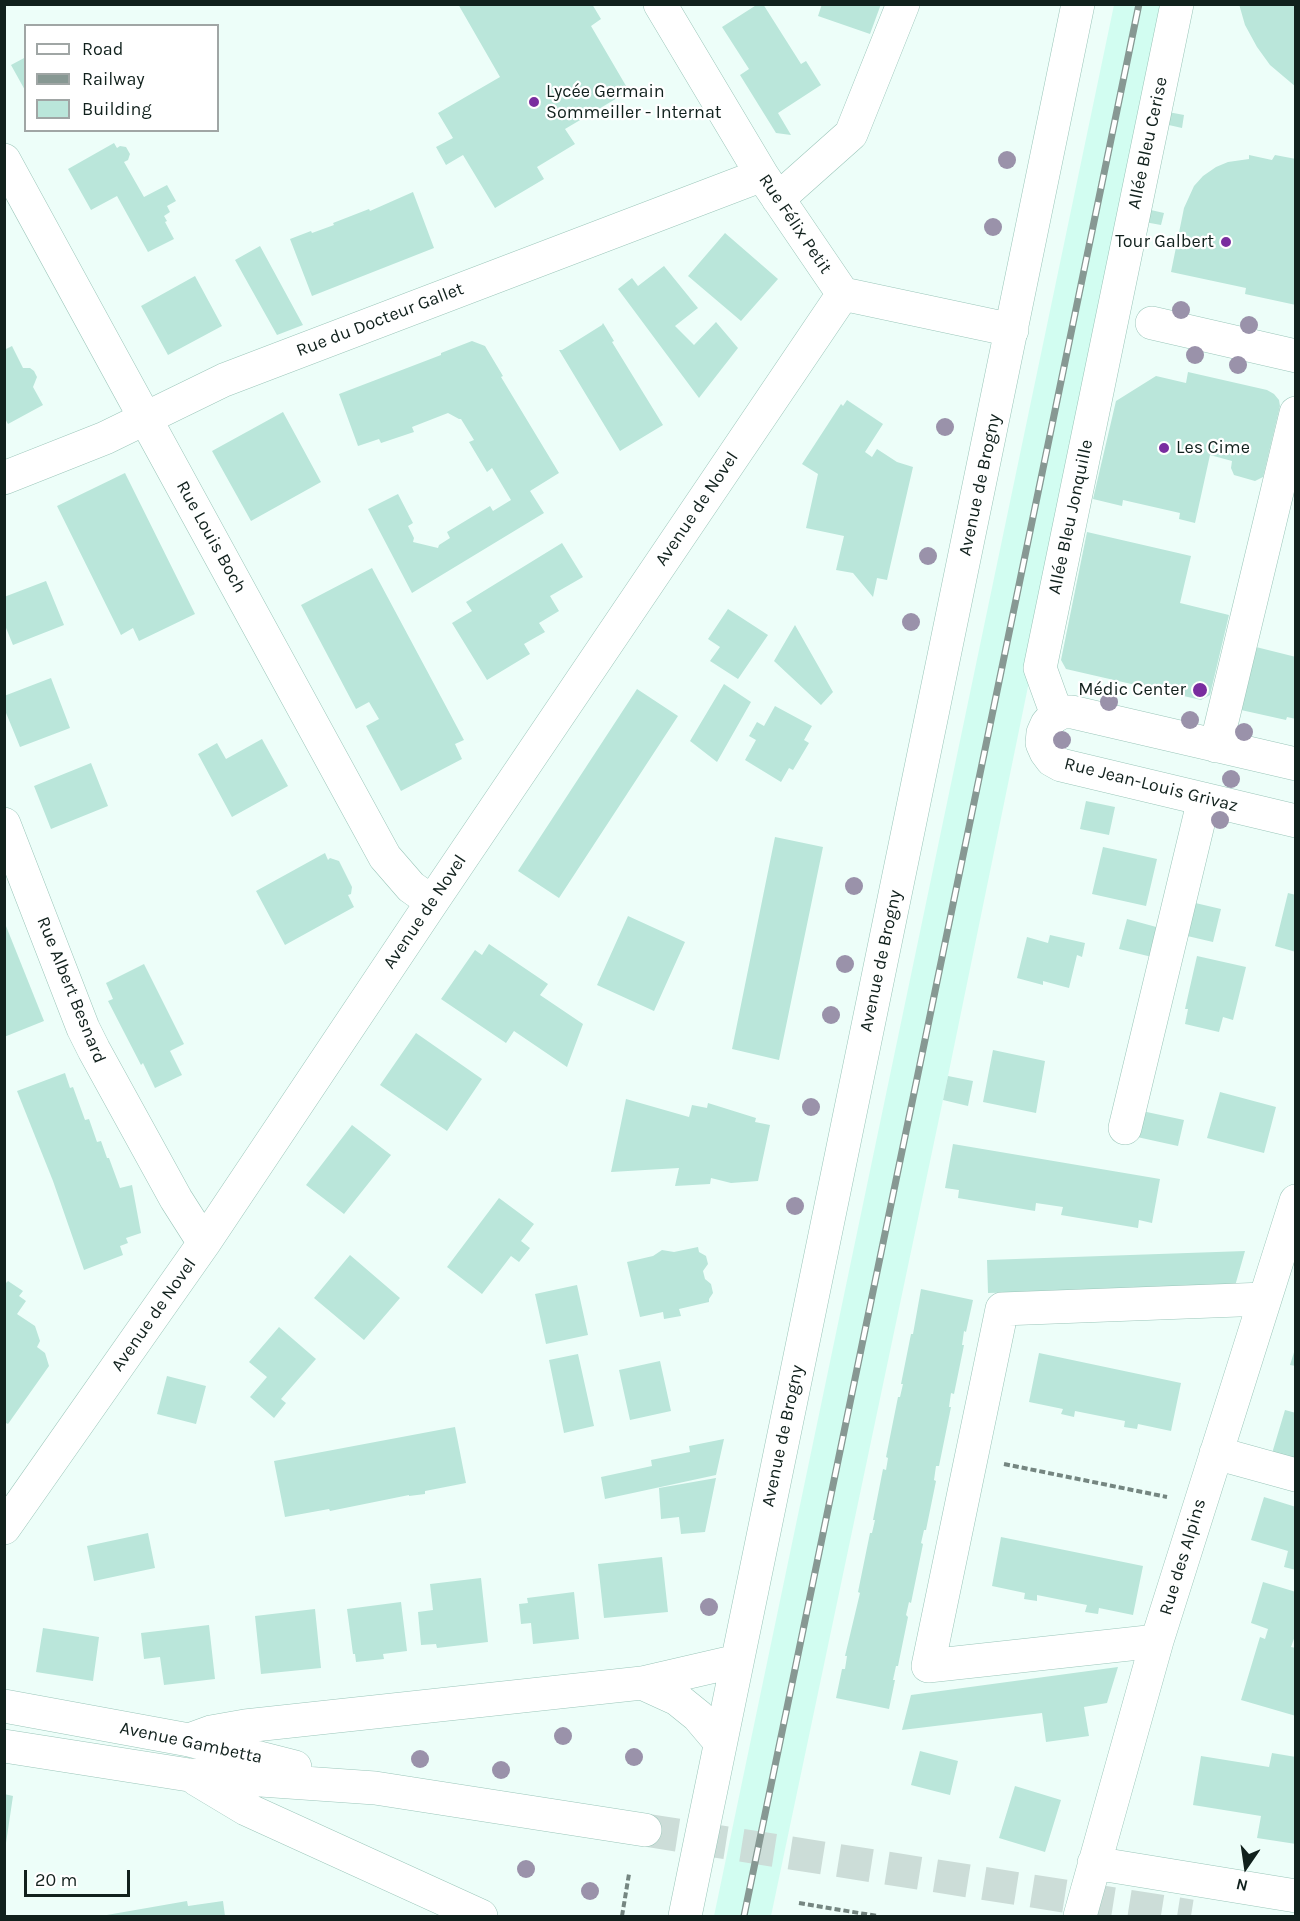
<!DOCTYPE html>
<meta charset="utf-8">
<style>
body{margin:0}
#map{position:relative;width:1300px;height:1921px;overflow:hidden;background:#edfef9;font-family:Karla,sans-serif}
canvas{display:block}
.frame{position:absolute;inset:0;border:6px solid #11211d;pointer-events:none}
.legend{position:absolute;left:24px;top:24px;width:195px;height:108px;box-sizing:border-box;background:#fff;border:2px solid #a0a6a5;margin:0;padding:8px 10px;list-style:none;font-size:18px;color:#11211d}
.legend li{display:flex;align-items:center;gap:12px;height:30px}
.legend b{width:30px;border:2px solid #a0a6a5}
.north{position:absolute;left:1216px;top:1837px;width:60px;height:60px;-webkit-text-stroke:4px #fff;paint-order:stroke;rotate:193deg;font-size:16px;font-weight:700;line-height:24px;text-align:center;color:#11211d}
.north::after{content:'';display:block;margin:auto;width:21px;height:27px;background:#11211d;clip-path:polygon(50% 0,100% 100%,50% 72%,0 100%)}
.scale{position:absolute;left:24px;top:1870px;width:106px;height:27px;box-sizing:border-box;border:3px solid #11211d;border-top:0;padding-left:8px;font-size:18px;line-height:21px;white-space:nowrap;color:#11211d;-webkit-text-stroke:4px #fff;paint-order:stroke}
</style>
<div id="map">
<canvas width="1300" height="1921"></canvas>
<div class="frame"></div>
<ul class="legend">
<li><b style="height:8px;background:#fff"></b>Road</li>
<li><b style="height:8px;background:#879893"></b>Railway</li>
<li><b style="height:16px;background:#bae6da"></b>Building</li>
</ul>
<div class="north">N</div>
<div class="scale">20 m</div>
</div>
<script>
const ctx = document.querySelector('canvas').getContext('2d');
ctx.lineJoin = 'round';
function paint(path, color) { ctx.fillStyle = color; ctx.fill(path, 'evenodd'); }
const shape = rows => new Path2D(rows.map(r => 'M' + r).join(''));
function stroke(path, color, width, dash) { ctx.strokeStyle = color; ctx.lineWidth = width; ctx.lineCap = dash ? 'butt' : 'round'; ctx.setLineDash(dash || []); ctx.stroke(path); }
function drawText(font, color, halo, rows, align = 'center') {
  ctx.font = font + ' Karla,sans-serif'; ctx.lineWidth = 4.5; ctx.setLineDash([]); ctx.textBaseline = 'middle'; ctx.strokeStyle = halo; ctx.fillStyle = color; for (const [text, x, y, turn = 0] of rows) {
    ctx.save(); ctx.translate(x, y); ctx.rotate((+turn || 0) * Math.PI / 180); ctx.textAlign = isNaN(turn) ? turn : align; if (halo) ctx.strokeText(text, 0, 0); ctx.fillText(text, 0, 0); ctx.restore();
  }
}
const built = shape([
 [1114,5,1168,5,948,1076,771,1916,714,1916]
]);
const building = shape([
 [458,4,592,4,601,19,591,26,629,91,565,129,575,144,537,167,544,179,495,208,463,155,446,165,436,147,453,138,438,113,500,77],
 [758,4,763,4,801,64,806,61,821,85,778,113,791,135,776,133,740,75,749,69,722,27],
 [822,4,881,4,870,34,818,16],
 [1239,4,1296,4,1296,87,1270,65,1257,47,1245,25],
 [26,57,26,92,11,65],
 [1163,111,1184,115,1182,128,1160,123],
 [114,143,117,148,120,146,126,147,130,154,128,160,124,162,144,197,167,185,176,201,167,206,170,212,164,216,167,221,165,222,174,239,148,252,117,196,91,210,68,169],
 [1249,155,1272,160,1275,155,1296,159,1296,305,1245,294,1246,288,1171,272,1184,208,1194,186,1203,176,1216,167,1228,162,1249,159],
 [413,192,434,248,312,296,290,239,311,231,312,233,334,225,333,223,369,209,370,211],
 [1142,208,1164,213,1161,225,1139,221],
 [725,233,778,279,741,321,688,276],
 [260,246,303,325,277,335,235,260],
 [664,266,698,308,675,326,694,345,716,322,738,348,699,398,618,289,632,278,638,286],
 [195,276,222,326,168,355,141,306],
 [603,323,614,341,612,342,663,425,620,451,559,350,562,350,602,325],
 [472,341,485,346,503,376,501,377,559,473,530,491,544,513,412,593,368,509,398,494,413,523,408,526,414,538,413,542,438,548,439,545,450,538,447,532,490,506,493,511,511,500,492,468,487,472,469,442,474,440,461,419,459,419,448,413,412,427,414,432,381,443,379,439,358,446,339,394,441,355,441,353],
 [12,346,23,368,30,368,34,371,37,377,33,387,43,405,8,424,4,417,4,350],
 [1188,372,1267,390,1274,394,1279,400,1280,406,1263,477,1255,481,1234,475,1231,468,1232,461,1210,455,1195,523,1179,519,1180,513,1123,500,1122,506,1093,499,1116,401,1156,376,1186,383],
 [847,400,883,424,865,452,872,457,877,449,897,462,913,467,887,580,877,578,873,597,853,573,836,570,844,536,806,528,818,474,802,464,841,404,843,406],
 [283,412,321,482,251,521,212,451],
 [125,473,195,614,139,641,133,628,121,635,57,506],
 [1087,532,1191,556,1180,603,1229,615,1210,695,1201,700,1066,669,1061,660],
 [562,543,583,577,550,596,559,611,539,623,545,632,524,644,530,654,487,680,452,623,472,611,466,602],
 [372,568,464,740,455,744,462,759,401,791,366,726,379,719,369,702,356,709,301,605],
 [46,581,64,625,13,645,4,623,4,597],
 [728,609,768,635,738,679,710,661,720,647,708,639],
 [795,625,833,692,821,705,774,661],
 [1256,647,1296,657,1296,719,1287,717,1286,720,1241,710],
 [51,678,70,728,20,747,4,708,4,696],
 [724,684,751,702,717,762,690,741],
 [637,689,678,716,559,898,518,871],
 [775,706,812,726,804,740,809,743,793,770,789,768,781,782,745,760,756,740,749,736,757,722,764,726],
 [262,739,288,786,232,817,198,754,217,743,226,759],
 [91,763,108,806,51,829,34,786],
 [1086,801,1115,807,1109,835,1080,829],
 [775,837,823,847,779,1060,732,1049],
 [1103,847,1157,859,1146,906,1092,894],
 [325,853,328,860,330,858,339,861,352,887,351,894,348,895,354,907,285,945,256,891],
 [1288,893,1296,895,1296,952,1275,946],
 [1191,902,1221,909,1213,942,1183,935],
 [628,916,685,942,654,1011,597,985],
 [1127,919,1160,928,1152,957,1119,949],
 [4,921,44,1021,4,1037],
 [1050,935,1085,943,1082,957,1077,955,1069,988,1043,981,1043,985,1017,978,1027,937,1048,943],
 [489,944,548,984,540,995,583,1024,567,1067,514,1031,506,1043,441,999,475,950,482,955],
 [1197,956,1246,967,1233,1020,1223,1017,1219,1032,1185,1024,1188,1009,1185,1009],
 [144,964,184,1044,170,1051,182,1075,155,1088,143,1063,141,1065,108,1001,113,999,106,983],
 [416,1033,482,1079,447,1131,380,1085],
 [993,1050,1045,1061,1036,1113,983,1102],
 [65,1073,70,1088,73,1087,85,1120,89,1119,97,1142,101,1141,107,1158,109,1158,120,1188,132,1185,141,1233,126,1238,128,1243,120,1246,123,1255,84,1270,53,1181,17,1091],
 [948,1076,973,1081,968,1106,943,1100],
 [1220,1092,1276,1107,1264,1153,1207,1138],
 [626,1099,689,1117,692,1105,707,1108,708,1103,756,1118,755,1122,770,1125,758,1181,731,1183,711,1178,710,1184,675,1186,679,1168,611,1172],
 [1142,1111,1184,1120,1178,1146,1137,1137],
 [352,1125,391,1155,344,1214,306,1185],
 [953,1144,1160,1179,1152,1223,1139,1220,1138,1228,1061,1215,1063,1207,1036,1203,1035,1211,958,1198,959,1190,945,1188],
 [499,1198,534,1224,521,1241,530,1248,519,1262,511,1256,482,1294,447,1267],
 [698,1247,699,1252,706,1256,708,1264,703,1271,705,1279,711,1284,713,1293,709,1299,709,1302,679,1309,681,1316,664,1319,663,1312,640,1317,627,1262,653,1256,662,1250,674,1252],
 [1245,1251,1235,1286,988,1293,987,1260],
 [350,1255,400,1298,364,1340,314,1298],
 [8,1281,23,1291,19,1296,26,1301,17,1314,35,1326,40,1341,37,1347,45,1353,49,1366,8,1424,4,1422,4,1285],
 [577,1285,588,1335,546,1344,535,1294],
 [921,1289,973,1300,966,1332,964,1331,962,1345,964,1345,954,1394,951,1393,949,1407,951,1407,939,1466,936,1466,934,1480,936,1481,926,1530,924,1530,921,1543,923,1544,911,1603,909,1602,906,1615,908,1617,898,1666,896,1666,893,1680,895,1680,889,1709,836,1698,842,1669,845,1669,847,1656,845,1656,860,1593,858,1592,870,1533,872,1533,875,1520,873,1520,883,1469,886,1470,888,1458,886,1457,898,1397,900,1397,903,1384,901,1384,911,1334,913,1334],
 [279,1327,316,1359,281,1399,286,1403,274,1418,250,1397,267,1377,249,1362],
 [1295,1349,1296,1349,1296,1366,1290,1365],
 [1039,1353,1181,1383,1171,1431,1138,1424,1137,1429,1124,1427,1125,1421,1075,1411,1074,1417,1061,1414,1063,1409,1029,1402],
 [578,1354,594,1426,564,1433,549,1360],
 [660,1361,671,1411,630,1420,619,1370],
 [167,1376,206,1386,196,1424,157,1414],
 [1285,1410,1296,1413,1296,1468,1270,1460],
 [455,1427,466,1483,425,1491,425,1494,409,1496,409,1495,330,1511,329,1509,285,1517,274,1461],
 [724,1439,716,1475,605,1499,601,1477,652,1466,651,1460,690,1452,689,1446],
 [716,1478,705,1532,681,1534,679,1517,661,1519,659,1488],
 [1264,1497,1296,1507,1296,1570,1284,1567,1288,1551,1251,1540],
 [148,1533,155,1568,94,1581,87,1546],
 [1001,1537,1143,1566,1133,1615,1099,1608,1098,1614,1085,1612,1087,1605,1037,1595,1037,1601,1024,1599,1025,1593,992,1586],
 [662,1557,668,1612,604,1618,598,1564],
 [481,1578,488,1642,437,1648,436,1644,421,1645,418,1612,433,1610,430,1584],
 [1263,1582,1296,1592,1296,1633,1291,1647,1296,1648,1296,1716,1241,1700,1260,1637,1265,1639,1268,1629,1251,1623],
 [574,1592,579,1639,533,1644,531,1623,521,1624,519,1604,528,1603,527,1598],
 [401,1602,407,1651,383,1654,384,1659,356,1662,355,1654,353,1654,347,1609],
 [315,1609,321,1668,261,1674,255,1616],
 [209,1625,215,1679,164,1685,160,1657,144,1659,141,1633],
 [43,1628,99,1637,93,1681,36,1672],
 [1118,1667,1107,1703,1084,1707,1089,1736,1046,1742,1042,1713,902,1730,911,1695],
 [920,1751,958,1761,950,1795,911,1785],
 [1272,1753,1296,1757,1296,1844,1257,1838,1261,1816,1193,1805,1201,1756,1269,1767],
 [1015,1786,1061,1800,1045,1852,999,1838],
 [4,1794,13,1796,6,1843,4,1843],
 [187,1901,188,1906,223,1901,225,1916,101,1916]
]);
const majorTunnel = shape([
 [645,1830,1191,1916]
]);
const path = shape([
 [1004,1464,1167,1497],
 [799,1903,877,1916],
 [622,1916,629,1874]
]);
const minor = shape([
 [660,4,762,175,843,294,1012,330],
 [4,160,385,857,411,887,432,902],
 [778,199,851,134,903,4],
 [1152,323,1296,356],
 [4,478,105,438,224,380,762,175],
 [1057,715,1040,668,1177,4],
 [1216,746,1296,413],
 [1296,764,1072,712,1063,712,1054,716,1047,724,1043,733,1042,743,1046,752,1052,760,1061,765,1296,821],
 [4,824,83,1028,94,1050,176,1199,204,1243],
 [1125,1128,1204,799],
 [1216,1453,1296,1475],
 [4,1528,204,1243,432,902,843,294],
 [1157,1641,928,1666,1002,1309,1265,1299],
 [1094,1863,1296,1896],
 [1080,1916,1157,1641,1296,1201]
]);
const major = shape([
 [642,1683,677,1699,698,1716,720,1742],
 [4,1706,189,1740,295,1767],
 [189,1740,211,1732,245,1726,642,1683,737,1661],
 [4,1746,189,1775,375,1788,645,1830],
 [196,1779,246,1809,481,1916],
 [685,1916,1078,4]
]);
const rail = shape([
 [744,1916,1139,4]
]);
const trees = [
 [1007,160],
 [993,227],
 [1181,310],
 [1249,325],
 [1195,355],
 [1238,365],
 [945,427],
 [928,556],
 [911,622],
 [1109,702],
 [1190,720],
 [1244,732],
 [1062,740],
 [1231,779],
 [1220,820],
 [854,886],
 [845,964],
 [831,1015],
 [811,1107],
 [795,1206],
 [709,1607],
 [563,1736],
 [634,1757],
 [420,1759],
 [501,1770],
 [526,1869],
 [590,1891]
];
const markers = [
 [534,102,6,"#792d9f"],
 [1226,242,6,"#792d9f"],
 [1164,448,6,"#792d9f"],
 [1200,690,8,"#792d9f"]
];
const poiNames = [
 ["Lycée Germain",546,92],
 ["Sommeiller - Internat",546,113],
 ["Tour Galbert",1214,242,"right"],
 ["Les Cime",1176,448],
 ["Médic Center",1186,690,"right"]
];
const streetNames = [
 ["Allée Bleu Cerise",1148,143,-78],
 ["Rue Félix Petit",795,224,56],
 ["Rue du Docteur Gallet",380,320,-21],
 ["Avenue de Brogny",980,485,-78],
 ["Avenue de Novel",697,509,-56],
 ["Allée Bleu Jonquille",1071,517,-78],
 ["Rue Louis Boch",211,537,61],
 ["Rue Jean-Louis Grivaz",1151,785,14],
 ["Avenue de Novel",425,912,-56],
 ["Avenue de Brogny",881,961,-78],
 ["Rue Albert Besnard",71,990,68],
 ["Avenue de Novel",154,1315,-55],
 ["Avenue de Brogny",783,1436,-78],
 ["Rue des Alpins",1183,1557,-73],
 ["Avenue Gambetta",191,1743,12]
];
paint(built, '#d2fdf1');
paint(building, '#bae6da');
stroke(majorTunnel, '#ccddd8', 33, [33, 16]);
stroke(minor, '#9bc6ba', 34);
stroke(major, '#9bc6ba', 34);
stroke(path, '#758681', 4, [6, 3]);
stroke(minor, '#fff', 33);
stroke(major, '#fff', 33);
stroke(rail, '#879893', 7);
stroke(rail, '#fff', 4.5, [14]);
ctx.fillStyle = '#9a92aa';
for (const [x, y] of trees) { ctx.beginPath(); ctx.arc(x, y, 9, 0, 2 * Math.PI); ctx.fill(); }
for (const [x, y, r, color] of markers) { const dot = new Path2D(); dot.arc(x, y, r, 0, 2 * Math.PI); ctx.fillStyle = color; ctx.fill(dot); stroke(dot, '#fff', 2); }
drawText('18px', '#11211d', '#fff', poiNames, 'left');
drawText('18px', '#11211d', '#fff', streetNames);
</script>
